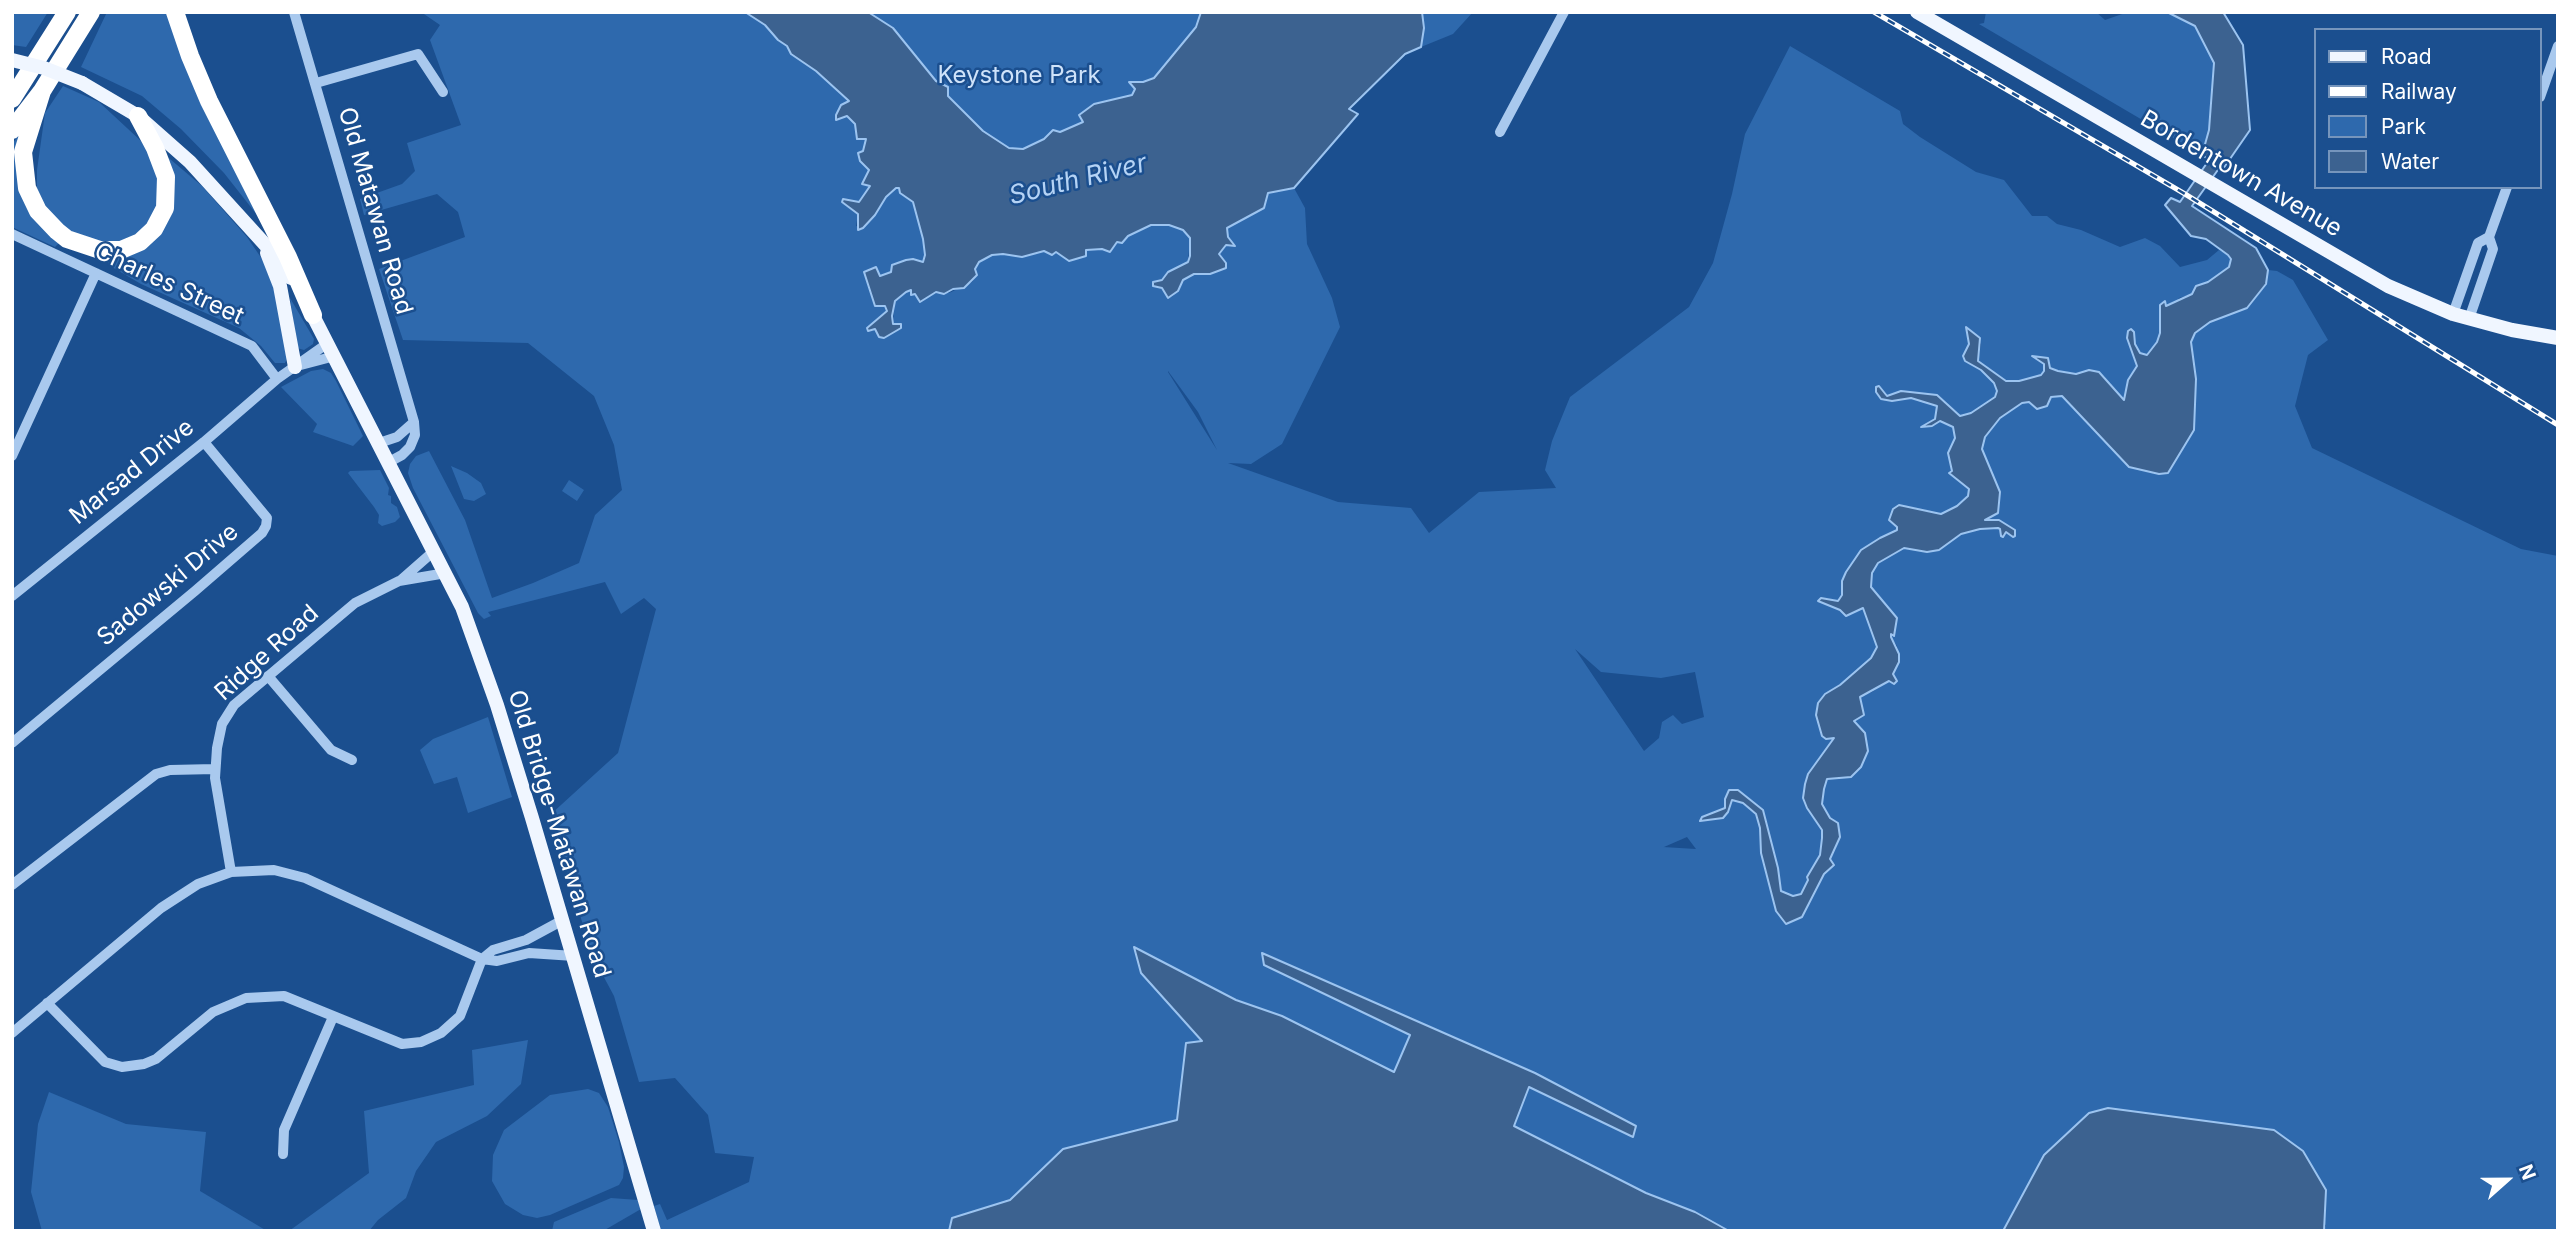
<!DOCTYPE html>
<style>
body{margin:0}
#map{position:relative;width:2570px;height:1243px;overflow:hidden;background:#1b4f8f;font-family:Inter,sans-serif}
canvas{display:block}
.frame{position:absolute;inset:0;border:14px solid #fff;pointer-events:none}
.legend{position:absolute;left:2314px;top:28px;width:228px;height:161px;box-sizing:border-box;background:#1b4f8f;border:2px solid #7695bc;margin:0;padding:9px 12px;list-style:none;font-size:21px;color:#fff}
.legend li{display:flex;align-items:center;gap:14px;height:35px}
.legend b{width:35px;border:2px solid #7695bc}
.north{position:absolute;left:2472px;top:1145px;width:70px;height:70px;-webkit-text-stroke:5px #1b4f8f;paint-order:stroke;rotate:69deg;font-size:19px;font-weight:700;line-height:28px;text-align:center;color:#fff}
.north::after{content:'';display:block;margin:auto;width:24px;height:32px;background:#fff;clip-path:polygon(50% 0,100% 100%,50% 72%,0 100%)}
</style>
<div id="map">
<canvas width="2570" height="1243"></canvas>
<div class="frame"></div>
<ul class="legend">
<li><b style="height:9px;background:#f0f6ff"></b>Road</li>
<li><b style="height:9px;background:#fff"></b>Railway</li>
<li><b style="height:19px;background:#2e69ad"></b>Park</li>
<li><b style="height:19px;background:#3c6290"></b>Water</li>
</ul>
<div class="north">N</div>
</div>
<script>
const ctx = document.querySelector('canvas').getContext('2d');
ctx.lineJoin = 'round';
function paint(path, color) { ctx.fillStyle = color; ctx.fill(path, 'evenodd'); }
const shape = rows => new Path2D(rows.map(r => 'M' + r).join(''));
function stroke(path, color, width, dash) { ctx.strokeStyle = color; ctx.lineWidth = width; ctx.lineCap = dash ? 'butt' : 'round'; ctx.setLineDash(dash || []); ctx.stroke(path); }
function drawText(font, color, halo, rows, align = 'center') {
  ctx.font = font + ' Inter,sans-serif'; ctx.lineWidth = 5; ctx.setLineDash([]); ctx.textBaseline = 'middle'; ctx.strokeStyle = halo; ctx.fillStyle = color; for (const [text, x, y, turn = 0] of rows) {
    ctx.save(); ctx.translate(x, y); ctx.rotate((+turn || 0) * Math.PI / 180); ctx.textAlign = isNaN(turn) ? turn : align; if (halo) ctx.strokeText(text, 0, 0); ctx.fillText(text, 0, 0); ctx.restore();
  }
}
const green = shape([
 [17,12,48,12,26,47,12,45,12,16],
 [107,12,170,12,261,220,224,173,181,129,142,96,81,67],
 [421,12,745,12,765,25,778,40,787,46,791,54,816,71,849,101,840,119,847,116,855,124,856,136,867,138,863,151,869,170,864,179,871,186,859,202,843,199,842,201,858,214,856,226,863,228,875,215,886,196,895,188,899,188,900,193,913,202,923,239,925,255,922,263,906,260,891,272,880,276,870,292,875,305,885,306,887,311,871,331,875,329,884,338,893,324,895,301,906,292,911,290,915,294,949,293,972,282,977,275,975,269,978,262,986,256,1001,254,1022,257,1044,251,1056,252,1070,261,1079,256,1083,257,1086,250,1112,248,1118,242,1122,243,1128,236,1151,225,1169,225,1183,230,1190,238,1188,262,1168,272,1162,288,1168,298,1173,296,1182,280,1194,274,1210,274,1226,263,1219,255,1226,245,1234,246,1228,237,1227,228,1263,208,1267,193,1294,188,1305,208,1307,244,1332,298,1340,327,1282,444,1251,464,1228,463,1338,502,1411,508,1429,533,1479,492,1556,488,1545,470,1552,441,1570,397,1689,307,1713,263,1732,194,1745,134,1790,46,1900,111,1903,124,1920,137,1976,172,2004,180,2032,216,2047,216,2057,224,2081,230,2120,247,2145,238,2160,246,2180,267,2207,260,2219,250,2228,255,2231,259,2229,267,2221,275,2208,282,2196,286,2192,294,2179,298,2157,342,2147,356,2140,353,2135,344,2131,329,2137,366,2128,380,2125,401,2109,386,2104,376,2058,371,2050,368,2047,358,2034,357,2044,364,2044,371,2041,375,2019,381,2006,381,1978,361,1981,344,1966,330,1969,344,1965,361,1981,370,1994,383,1997,391,1996,397,1971,413,1960,416,1937,395,1901,391,1887,396,1876,387,1891,401,1911,398,1937,406,1935,420,1923,426,1940,421,1953,427,1955,438,1948,453,1952,471,1949,472,1969,489,1968,496,1957,506,1941,514,1899,505,1893,509,1889,520,1897,527,1897,531,1880,538,1861,550,1852,562,1842,581,1844,588,1838,601,1826,598,1819,601,1853,613,1863,608,1878,647,1871,658,1840,685,1825,694,1816,715,1822,736,1826,739,1834,738,1805,784,1804,798,1807,808,1822,830,1822,838,1820,855,1800,894,1793,896,1781,891,1778,868,1763,810,1739,790,1725,808,1702,817,1700,820,1723,818,1728,812,1732,800,1743,803,1756,814,1760,828,1761,853,1776,911,1810,902,1824,874,1831,868,1830,859,1836,848,1838,823,1830,818,1822,804,1824,789,1827,779,1851,776,1861,767,1865,733,1854,721,1860,696,1872,692,1889,681,1899,662,1897,646,1891,637,1877,596,1871,587,1872,573,1878,563,1904,548,1939,550,1961,534,1980,529,1998,528,2015,536,1985,520,2000,492,1982,449,1985,437,2000,418,2022,403,2062,396,2091,428,2195,394,2196,379,2191,342,2195,333,2210,322,2227,316,2266,284,2268,270,2277,271,2293,280,2328,340,2308,355,2295,406,2312,448,2521,549,2558,556,2558,1231,2324,1231,2326,1225,2044,1155,2003,1231,1729,1231,1695,1212,1646,1193,1513,1126,1529,1086,1633,1136,1636,1126,1535,1073,1262,953,1264,965,1410,1035,1394,1072,1282,1016,1236,1000,1135,948,1141,973,1202,1042,1186,1044,1177,1120,1063,1149,1010,1200,952,1218,949,1231,661,1231,654,1206,660,1204,667,1220,749,1182,754,1157,715,1153,708,1115,675,1078,639,1082,614,996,592,955,550,815,618,753,656,609,644,598,621,614,605,582,488,612,491,616,484,619,478,613,413,488,408,473,410,464,416,456,429,451,465,520,492,598,533,583,579,563,595,515,622,490,614,445,594,396,528,343,403,340,379,269,465,237,458,212,437,194,364,215,360,199,402,184,415,171,407,143,461,125,430,40,440,25],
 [1168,371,1198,412,1217,450,1168,372],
 [1575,649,1601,672,1661,678,1695,672,1704,717,1682,724,1673,715,1662,722,1659,738,1644,751],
 [1687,837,1696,849,1663,847,1664,847],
 [868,12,1201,12,1196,27,1154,78,1143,82,1130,83,1135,89,1132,95,1094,104,1084,121,1060,132,1053,130,1045,139,1023,149,1009,148,983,131,948,95,947,87,936,81,893,28],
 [1422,12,1473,12,1453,34,1421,47,1424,28],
 [1986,12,2096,12,2105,20,2128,12,2167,12,2195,26,2214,63,2209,130,2202,155,1979,24,1984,23],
 [63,86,99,102,141,141,156,168,161,195,151,223,121,244,81,240,54,222,37,198,37,170,45,113],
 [25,127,18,164,62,240,55,247,12,227,12,144],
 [164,154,202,186,247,237,266,265,274,285,287,359,285,363,275,363,261,346,239,328,141,284,112,267,102,257,157,233],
 [290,298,314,339,313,344,304,350,297,348],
 [323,369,331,373,336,381,363,436,353,446,313,432,317,424,281,387,311,371],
 [451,466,467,473,481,483,486,494,474,501,464,499],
 [380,470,389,488,388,495,391,496,391,503,397,507,400,517,395,522,382,526,378,523,379,515,374,507,348,473,350,471],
 [569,480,584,490,577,501,562,491],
 [488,717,512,797,468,813,457,777,434,784,420,750,433,739],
 [528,1040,521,1084,487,1116,436,1142,416,1171,406,1198,378,1220,369,1231,289,1231,369,1173,364,1111,474,1085,472,1050],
 [588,1089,599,1093,608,1107,619,1142,624,1167,623,1178,619,1185,550,1215,537,1218,523,1215,505,1204,492,1181,493,1155,504,1130,550,1095],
 [49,1092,126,1124,206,1132,200,1191,267,1231,42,1231,31,1192,38,1124],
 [611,1198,638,1200,641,1209,603,1231,552,1231,554,1222]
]);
const water = shape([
 [745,12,868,12,893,28,936,81,948,87,948,96,983,131,1009,148,1023,149,1044,139,1053,130,1060,132,1083,122,1079,115,1094,104,1132,95,1135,89,1129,82,1143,82,1154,78,1196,27,1201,12,1422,12,1424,28,1421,47,1405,54,1349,109,1358,114,1294,188,1268,193,1264,208,1227,228,1228,237,1235,246,1226,245,1219,254,1226,263,1226,268,1210,274,1194,274,1183,280,1178,291,1168,298,1162,288,1153,286,1153,282,1162,280,1168,272,1188,262,1190,256,1190,238,1183,230,1169,225,1151,225,1128,236,1122,243,1117,242,1110,252,1102,249,1086,250,1086,256,1069,261,1056,252,1052,255,1044,251,1022,257,1003,254,992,255,979,262,975,269,977,275,964,288,953,289,944,294,936,292,920,302,915,294,911,295,911,290,906,292,895,301,892,316,893,324,901,324,901,328,884,338,879,337,875,329,868,331,867,328,887,311,885,306,875,306,864,272,876,267,880,276,891,272,892,265,906,260,913,259,923,262,925,255,923,239,913,202,900,193,899,188,896,188,886,197,875,215,863,228,858,230,858,214,842,202,843,199,859,202,870,186,862,184,869,170,860,161,858,153,863,151,866,139,857,139,855,124,847,116,836,120,836,115,841,105,849,101,816,71,791,54,787,46,778,40,765,25,745,12],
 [2167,12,2223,12,2243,45,2250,130,2223,169,2220,167,2192,206,2256,248,2268,270,2266,284,2247,308,2210,322,2195,333,2191,342,2196,379,2194,430,2168,473,2159,474,2129,467,2062,396,2051,397,2047,406,2037,409,2029,402,2022,403,2000,418,1985,437,1982,449,2000,492,1998,513,1985,520,1999,520,2015,530,2015,536,2013,537,2006,532,2003,537,2001,536,2000,529,1998,528,1980,529,1961,534,1939,550,1927,552,1904,548,1878,563,1872,573,1871,587,1897,618,1894,636,1891,634,1891,637,1899,654,1899,662,1893,674,1897,681,1894,684,1889,681,1860,697,1864,715,1854,721,1865,733,1868,751,1861,767,1851,777,1827,779,1824,789,1822,804,1830,818,1838,823,1840,837,1830,859,1834,865,1824,874,1802,917,1786,924,1776,911,1761,853,1760,828,1756,814,1743,803,1732,800,1728,812,1723,818,1700,821,1702,817,1725,808,1725,799,1729,790,1738,790,1763,810,1778,868,1781,891,1793,896,1801,894,1808,880,1807,877,1820,855,1822,838,1822,830,1807,808,1803,798,1805,784,1808,774,1834,738,1826,739,1822,736,1816,715,1818,703,1825,694,1840,685,1871,658,1877,647,1863,608,1846,616,1840,610,1818,601,1821,598,1838,601,1842,595,1842,581,1846,572,1861,550,1880,538,1897,530,1897,527,1889,520,1893,509,1899,505,1941,514,1957,506,1968,496,1969,489,1949,473,1952,471,1948,453,1955,438,1953,427,1940,421,1932,426,1921,427,1935,419,1937,406,1911,398,1892,401,1881,399,1876,392,1876,387,1879,386,1887,396,1901,391,1937,395,1960,416,1971,413,1995,397,1997,391,1994,383,1981,370,1965,361,1963,356,1969,344,1966,327,1980,338,1978,361,2006,381,2019,381,2041,375,2044,371,2044,364,2032,356,2048,358,2050,368,2058,371,2076,374,2089,370,2099,372,2124,400,2128,380,2137,366,2127,338,2128,331,2131,329,2134,332,2135,344,2140,353,2147,355,2157,342,2160,333,2160,305,2165,301,2166,306,2192,294,2196,286,2208,282,2229,267,2231,259,2228,255,2206,239,2191,236,2165,205,2171,198,2180,202,2209,160,2202,155,2209,130,2214,63,2195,26,2167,12],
 [1134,947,1236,1000,1282,1016,1394,1072,1410,1035,1264,965,1262,953,1535,1073,1636,1126,1633,1137,1529,1087,1514,1126,1646,1193,1695,1212,1729,1231,949,1231,952,1218,1010,1200,1063,1149,1177,1120,1186,1043,1202,1041,1141,973,1134,947],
 [2108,1108,2274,1130,2303,1151,2326,1190,2324,1231,2003,1231,2044,1155,2089,1113,2108,1108]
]);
const minor = shape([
 [294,12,414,422,415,435,410,447,402,455,389,462],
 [316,83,418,54,443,92],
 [2540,97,2558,46],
 [1500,132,1564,12],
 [12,234,252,346,277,379],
 [2489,237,2507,187],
 [2453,314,2478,243,2489,237,2493,249,2469,319],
 [297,366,335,356],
 [379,443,397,437,414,422],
 [12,456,96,273],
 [401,580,434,551],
 [12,596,204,442,277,379,328,343],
 [268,676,331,750,352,760],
 [12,743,195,591,262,533,266,526,267,518,204,442],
 [231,872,215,778,217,748,222,724,234,705,355,603,399,581,446,573],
 [12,885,156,774,170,770,215,769],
 [47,1003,105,1062,122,1067,144,1064,156,1059,213,1012,246,998,284,996,402,1044,421,1042,441,1033,460,1016,482,959,493,950,526,940,563,920],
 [12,1033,161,908,198,884,231,872,274,870,305,878,482,959,497,961,529,953,574,956],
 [283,1154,284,1130,333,1017]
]);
const major = shape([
 [1917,12,2388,286,2453,314,2512,330,2558,338],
 [82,83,138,116,190,162,280,261,291,278],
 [267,253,280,286,295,367],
 [309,308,462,607,497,705,532,818,654,1231]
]);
const highway = shape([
 [175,12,190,56,209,101,288,257,313,315],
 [42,91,23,152,27,188,38,211,57,231,67,239,100,250,121,250,140,242,154,229,165,208,166,177,155,148,138,116],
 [12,99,67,12],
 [12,130,42,91,91,12]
]);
const rail = shape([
 [1874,12,2185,194,2558,425]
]);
const majorBridge = shape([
 [12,60,44,68,82,83]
]);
const parkNames = [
 ["Keystone Park",1019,76]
];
const streetNames = [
 ["Bordentown Avenue",2241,174,30],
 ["Old Matawan Road",375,211,74],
 ["Charles Street",169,284,25],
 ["Marsad Drive",132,472,-39],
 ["Sadowski Drive",168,585,-40],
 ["Ridge Road",267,653,-42],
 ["Old Bridge-Matawan Road",559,834,73]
];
const waterNames = [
 ["South River",1078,180,-14]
];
paint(green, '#2e69ad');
paint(water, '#3c6290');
stroke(water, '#9cc4f0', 2);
stroke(minor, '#a9c9ee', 10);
stroke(major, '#f0f6ff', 14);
stroke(highway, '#fff', 18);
stroke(rail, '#fff', 5);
stroke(rail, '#1b4f8f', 2.5, [8]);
stroke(majorBridge, '#f0f6ff', 14);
drawText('24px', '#cfe3fa', '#1b4f8f', parkNames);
drawText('24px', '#fff', '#1b4f8f', streetNames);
drawText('italic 26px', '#b5d3f5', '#1b4f8f', waterNames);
</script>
